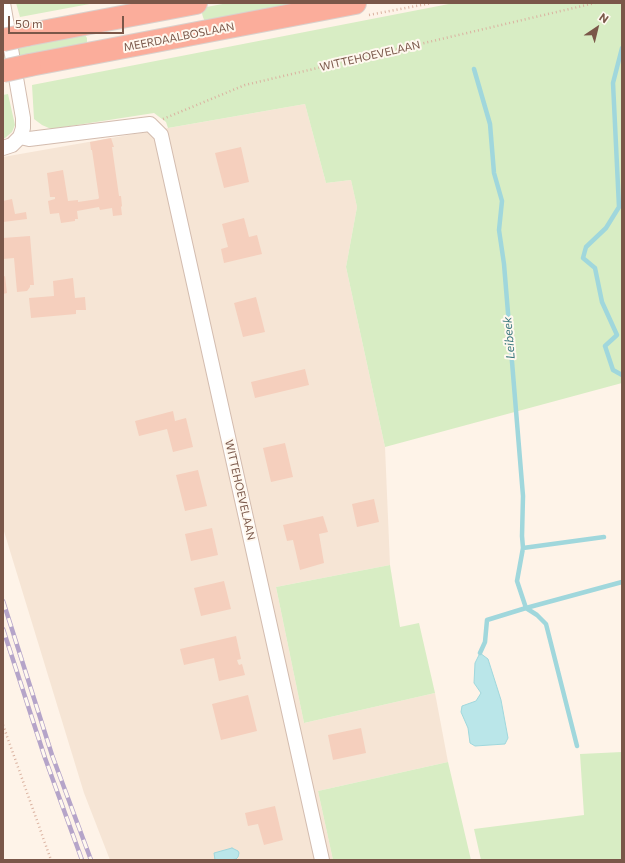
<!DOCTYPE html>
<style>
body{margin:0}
#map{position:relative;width:625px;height:863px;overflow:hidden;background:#fef3e8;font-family:Commissioner,sans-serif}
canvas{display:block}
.frame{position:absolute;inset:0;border:4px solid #7a5749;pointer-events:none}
.north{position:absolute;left:577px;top:8px;width:40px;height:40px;-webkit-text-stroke:3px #fff8ef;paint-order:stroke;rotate:35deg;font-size:11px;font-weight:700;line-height:16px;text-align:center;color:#7a5749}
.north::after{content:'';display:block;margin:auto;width:14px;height:18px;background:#7a5749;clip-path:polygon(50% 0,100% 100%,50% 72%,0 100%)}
.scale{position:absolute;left:8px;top:16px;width:116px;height:18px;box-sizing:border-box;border:2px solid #7a5749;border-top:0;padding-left:5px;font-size:12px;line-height:14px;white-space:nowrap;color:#7a5749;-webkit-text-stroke:3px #fff8ef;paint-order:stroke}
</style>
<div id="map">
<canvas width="625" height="863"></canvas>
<div class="frame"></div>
<div class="north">N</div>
<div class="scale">50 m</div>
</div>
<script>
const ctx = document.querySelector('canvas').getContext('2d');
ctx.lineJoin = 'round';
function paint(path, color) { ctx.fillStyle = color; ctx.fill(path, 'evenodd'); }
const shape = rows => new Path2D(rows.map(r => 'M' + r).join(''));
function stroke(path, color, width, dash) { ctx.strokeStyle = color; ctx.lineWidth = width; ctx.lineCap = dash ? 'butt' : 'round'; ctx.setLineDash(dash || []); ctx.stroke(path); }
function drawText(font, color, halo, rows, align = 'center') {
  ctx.font = font + ' Commissioner,sans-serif'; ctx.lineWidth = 4; ctx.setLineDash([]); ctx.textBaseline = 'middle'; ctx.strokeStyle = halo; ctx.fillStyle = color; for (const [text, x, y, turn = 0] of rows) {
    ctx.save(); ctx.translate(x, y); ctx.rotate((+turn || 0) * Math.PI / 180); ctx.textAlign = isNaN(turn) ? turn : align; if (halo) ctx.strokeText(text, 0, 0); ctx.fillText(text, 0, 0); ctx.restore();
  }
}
const residential = shape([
 [305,104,326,183,351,180,357,207,346,267,385,447,390,565,276,587,304,723,435,693,448,762,318,791,333,860,110,860,84,793,3,528,3,157]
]);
const green = shape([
 [16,3,95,3,20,17],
 [228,3,308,3,205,22,203,17,87,38,87,46,3,62,3,47,85,35,87,38,203,17,201,10,201,8],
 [454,3,622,3,622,383,385,447,346,267,357,207,351,180,326,183,305,104,168,128,166,122,154,113,51,129,42,125,34,119,32,85],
 [8,94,15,125,12,132,5,138,3,139,3,95],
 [390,565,400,627,419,623,435,693,304,723,276,587],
 [622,752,622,860,481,860,474,829,584,815,580,754],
 [448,762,471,860,333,860,318,791]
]);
const water = shape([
 [480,653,488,659,501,700,508,738,505,744,475,746,470,743,468,728,461,712,462,706,476,701,481,693,474,683,475,663,480,653],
 [232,848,238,851,239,853,238,857,236,859,230,860,215,860,214,853,232,848]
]);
const stream = shape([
 [622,48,613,83,619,207,606,228,586,247,583,258,595,268,602,302,617,335,605,346,613,370,622,375],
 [474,69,490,124,494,173,502,201,499,230,504,264,523,496,522,536,523,548,517,581,526,608],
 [523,548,604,537],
 [526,608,537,615,546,624,577,746],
 [480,653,485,642,487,620,526,608,622,582]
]);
const building = shape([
 [111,138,114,147,112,147,119,196,121,196,122,206,121,207,122,215,113,216,112,208,100,210,99,207,77,211,78,219,75,219,75,221,61,223,59,213,50,214,48,201,55,199,55,197,50,197,47,173,63,170,68,201,78,200,78,202,98,199,99,198,92,150,91,150,90,142],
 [241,147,249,182,224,188,215,153],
 [12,199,15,214,26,212,27,219,3,222,3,201],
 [244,218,249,237,257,235,262,254,224,263,221,249,228,247,222,224],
 [30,236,34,285,30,285,30,287,27,291,17,292,14,258,3,259,3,238],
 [5,276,7,293,3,294,3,277],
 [73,278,75,298,85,297,86,310,76,310,76,314,31,318,29,298,54,296,53,281],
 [256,297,265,332,243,337,234,303],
 [305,369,309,385,255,398,251,382],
 [173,411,175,421,186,418,193,447,173,452,167,429,139,436,135,421],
 [285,443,293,477,271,482,263,448],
 [198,470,207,506,185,511,176,475],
 [374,499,379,522,357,527,352,504],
 [323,516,328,532,319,534,324,563,300,570,293,540,287,541,283,525],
 [212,528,218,555,191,561,185,534],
 [224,581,231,609,201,616,194,588],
 [236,636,241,659,237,660,238,663,239,665,242,664,245,675,219,681,214,658,184,665,180,649],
 [248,695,257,731,221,740,212,704],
 [361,728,366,753,333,760,328,735],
 [275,806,283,840,264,845,258,824,248,826,245,813]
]);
const path = shape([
 [369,15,432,3],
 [163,119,245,85,595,3],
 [3,725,51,860]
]);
const street = shape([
 [3,3,23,118,23,128,20,137,12,145,3,148],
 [20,137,29,139,150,124,161,135,322,860]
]);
const highway = shape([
 [26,35,196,3],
 [30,65,355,3]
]);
const rail = shape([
 [3,601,52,755,91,860],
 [3,629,45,758,82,860]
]);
const highwayBridge = shape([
 [3,40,26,35],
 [3,71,30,65]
]);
const streetNames = [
 ["MEERDAALBOSLAAN",179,37,-11],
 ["WITTEHOEVELAAN",370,56,-13],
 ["WITTEHOEVELAAN",240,490,77]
];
const waterNames = [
 ["Leibeek",509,338,-95]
];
paint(residential, '#f6e5d5');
paint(green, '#d8edc4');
paint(water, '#bae6e9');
stroke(water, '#a0d7dc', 1);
stroke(stream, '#a0d7dc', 4.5);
paint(building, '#f5cfbd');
stroke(street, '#d3bcaf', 16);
stroke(highway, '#dad0cc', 24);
stroke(path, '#dab2a0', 2.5, [1, 3]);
stroke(street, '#fff', 14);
stroke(highway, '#fbad9b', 22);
stroke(rail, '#b5a4c9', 4.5);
stroke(rail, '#fff8ef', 3, [9]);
stroke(highwayBridge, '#dad0cc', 24, []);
stroke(highwayBridge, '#fbad9b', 22);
drawText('11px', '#7a5749', '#fff8ef', streetNames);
drawText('italic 12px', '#3c797f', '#fff8ef', waterNames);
</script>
